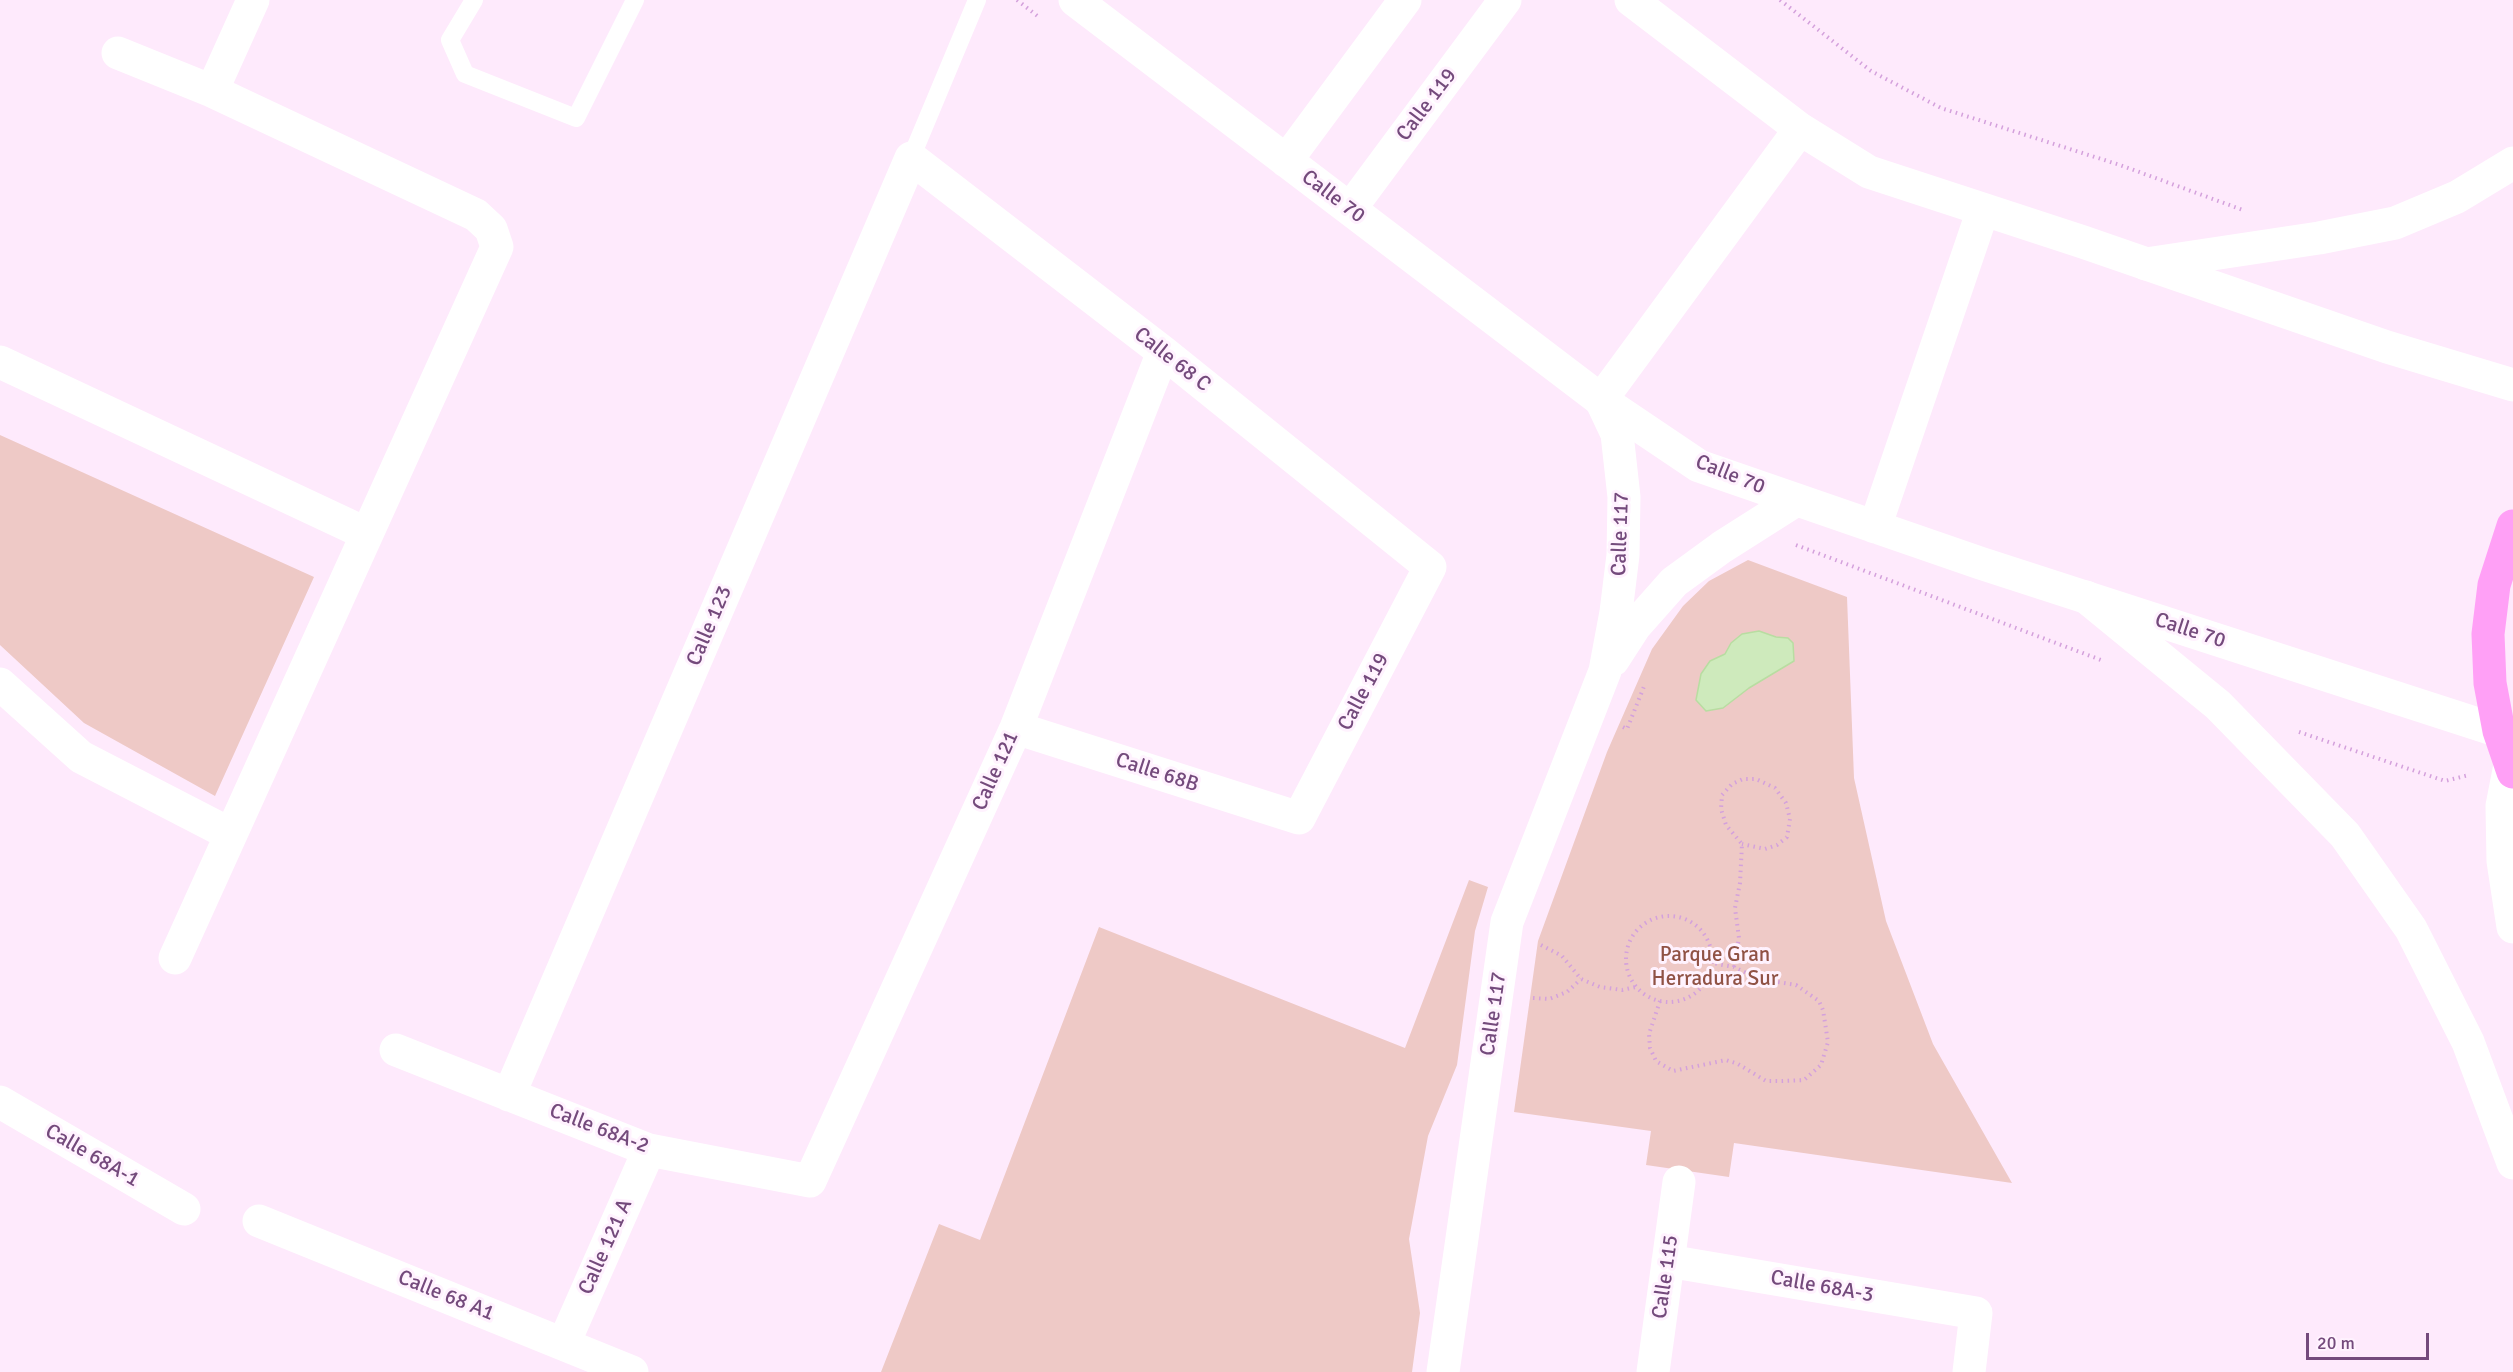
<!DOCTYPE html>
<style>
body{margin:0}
#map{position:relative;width:2513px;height:1372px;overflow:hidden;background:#feeafc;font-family:Signika,sans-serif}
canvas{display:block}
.scale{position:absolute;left:2306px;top:1333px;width:123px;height:27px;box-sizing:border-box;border:3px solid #744a7c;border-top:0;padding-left:8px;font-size:18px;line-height:21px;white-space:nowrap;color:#744a7c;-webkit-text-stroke:4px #fff2fe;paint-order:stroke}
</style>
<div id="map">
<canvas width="2513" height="1372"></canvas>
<div class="scale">20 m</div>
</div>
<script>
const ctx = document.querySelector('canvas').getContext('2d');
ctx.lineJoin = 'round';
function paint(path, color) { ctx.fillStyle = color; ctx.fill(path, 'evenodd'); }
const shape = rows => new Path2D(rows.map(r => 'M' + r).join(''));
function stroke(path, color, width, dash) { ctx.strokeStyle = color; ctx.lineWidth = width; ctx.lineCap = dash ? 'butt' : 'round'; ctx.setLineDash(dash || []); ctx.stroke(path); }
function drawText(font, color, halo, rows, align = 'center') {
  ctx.font = font + ' Signika,sans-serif'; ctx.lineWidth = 6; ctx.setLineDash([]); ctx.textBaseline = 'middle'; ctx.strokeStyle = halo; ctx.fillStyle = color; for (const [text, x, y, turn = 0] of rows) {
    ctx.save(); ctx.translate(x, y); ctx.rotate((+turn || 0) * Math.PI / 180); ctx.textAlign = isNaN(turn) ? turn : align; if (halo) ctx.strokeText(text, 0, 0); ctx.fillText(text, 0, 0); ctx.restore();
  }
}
const green = shape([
 [0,435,314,577,215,796,84,723,0,645],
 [1748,560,1847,597,1854,778,1886,921,1933,1044,2012,1183,1734,1143,1729,1177,1646,1165,1651,1131,1514,1112,1538,941,1607,752,1652,649,1683,606,1709,581],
 [1469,880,1488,887,1475,931,1457,1065,1428,1136,1409,1239,1420,1313,1412,1372,881,1372,939,1224,980,1240,1099,927,1405,1048]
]);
const water = shape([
 [1759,631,1776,637,1788,638,1793,643,1794,661,1749,688,1723,708,1706,711,1696,700,1701,674,1710,661,1725,654,1731,643,1742,634,1759,631]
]);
const path = shape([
 [1017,0,1040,18],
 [1780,0,1871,71,1941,108,2120,165,2243,210],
 [1796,545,2101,660],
 [1623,727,1627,729,1645,684],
 [2299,732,2445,781,2469,775],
 '1626 959a43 43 0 1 1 86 0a43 43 0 1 1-86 0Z',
 [1541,945,1562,956,1581,979,1600,987,1622,990,1636,987],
 [1734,967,1739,938,1735,908,1740,883,1742,844,1726,825,1721,809,1722,795,1732,784,1743,779,1756,779,1775,788,1786,803,1790,819,1787,837,1777,845,1765,849,1742,844],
 [1533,998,1549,999,1567,992,1581,979],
 [1660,1001,1649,1034,1650,1048,1656,1061,1673,1071,1726,1060,1738,1064,1766,1081,1782,1081,1804,1080,1821,1065,1828,1042,1823,1010,1819,1001,1796,985,1759,979,1734,967,1712,963]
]);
const service = shape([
 [474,0,450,40,465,74,576,118,635,0],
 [911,158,977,0]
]);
const minor = shape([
 [118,53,212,91,476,215,491,229,497,247,175,958],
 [212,91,253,0],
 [0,362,367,534],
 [1613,660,1635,626,1674,582,1722,547,1796,500],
 [0,684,81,757,230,834],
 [396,1050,649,1150,810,1181,1016,728,1163,352],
 [509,1095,911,158,1163,352,1430,567,1299,818,1016,728],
 [0,1102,184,1209],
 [259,1221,632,1372],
 [1668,1261,1976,1313,1969,1372],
 [564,1343,649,1150],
 [1443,1372,1507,922,1605,671,1616,612,1623,555,1624,497,1617,434,1601,400],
 [1653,1372,1679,1182]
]);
const tertiary = shape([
 [1075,0,1601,400,1699,466,1980,563,2499,731],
 [1631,0,1800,129,1869,172,2083,242,2387,347,2513,385],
 [1286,161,1405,0],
 [1350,209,1505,0],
 [1601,400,1800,129],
 [1875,527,1983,210]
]);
const secondary = shape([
 [2146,264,2319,238,2395,223,2457,197,2513,163],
 [2086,597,2218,705,2345,835,2411,929,2468,1042,2513,1163],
 [2510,765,2502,806,2503,861,2513,927]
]);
const primary = shape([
 [2513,526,2494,585,2488,634,2490,683,2499,731,2513,772]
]);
const streetNames = [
 ["Calle 119",1427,105,-53],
 ["Calle 70",1333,197,37],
 ["Calle 68 C",1172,360,38],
 ["Calle 70",1730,475,22],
 ["Calle 117",1621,534,-88],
 ["Calle 123",710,626,-67],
 ["Calle 70",2190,631,18],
 ["Calle 119",1364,692,-62],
 ["Calle 121",996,771,-66],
 ["Calle 68B",1157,773,18],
 ["Calle 117",1494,1014,-82],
 ["Calle 68A-2",599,1129,21],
 ["Calle 68A-1",92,1156,30],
 ["Calle 121 A",606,1247,-66],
 ["Calle 115",1666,1277,-82],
 ["Calle 68A-3",1822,1287,10],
 ["Calle 68 A1",446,1296,22]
];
const parkNames = [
 ["Parque Gran",1715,955],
 ["Herradura Sur",1715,979]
];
paint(green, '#eec9c6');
paint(water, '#ceeabc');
stroke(water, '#b8dda1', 1.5);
stroke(path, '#d4a1dc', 4, [1.5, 4.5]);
stroke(service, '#fff', 18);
stroke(minor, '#fff', 33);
stroke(tertiary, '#fff', 33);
stroke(secondary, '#fff', 33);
stroke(primary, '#ffa0f6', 33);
drawText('21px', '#744a7c', '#fff2fe', streetNames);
drawText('21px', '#905245', '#fff2fe', parkNames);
</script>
